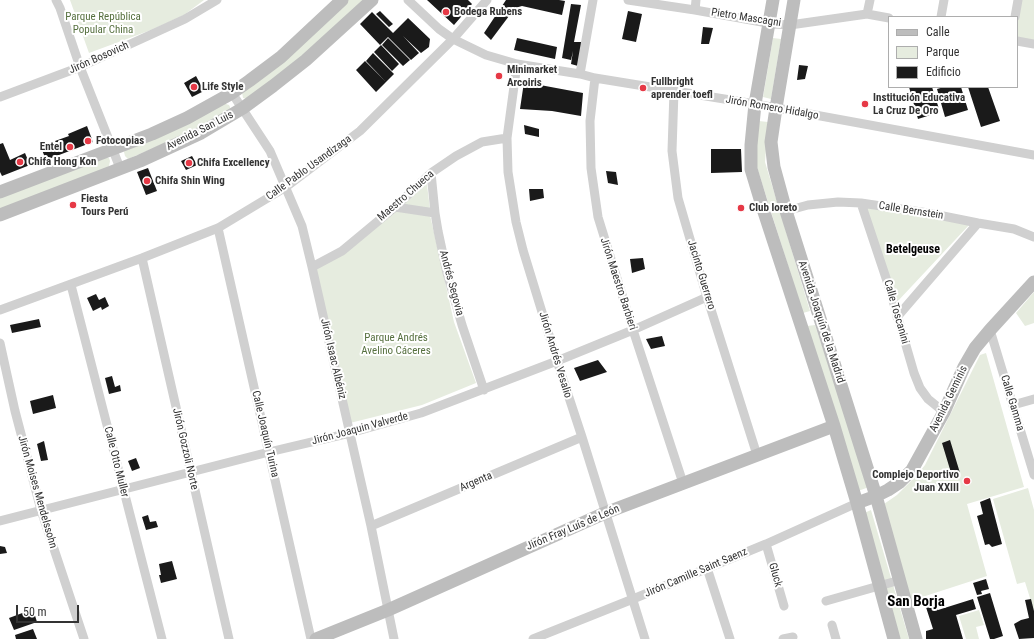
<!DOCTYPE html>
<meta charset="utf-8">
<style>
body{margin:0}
#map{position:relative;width:1034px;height:639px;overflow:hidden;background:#fff;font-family:"Roboto Condensed",sans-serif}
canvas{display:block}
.legend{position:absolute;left:888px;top:16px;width:130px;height:72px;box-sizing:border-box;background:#fff;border:1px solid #adadad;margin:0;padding:5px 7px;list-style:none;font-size:12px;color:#333}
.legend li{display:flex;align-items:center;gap:8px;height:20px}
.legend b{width:20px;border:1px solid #adadad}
.scale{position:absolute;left:16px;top:605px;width:63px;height:18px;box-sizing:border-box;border:2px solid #333;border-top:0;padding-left:5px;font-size:12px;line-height:14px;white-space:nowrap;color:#333;-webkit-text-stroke:3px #fff;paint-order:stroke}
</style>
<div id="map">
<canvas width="1034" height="639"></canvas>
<ul class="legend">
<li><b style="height:5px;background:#bdbdbd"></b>Calle</li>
<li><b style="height:11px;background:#e6ecdf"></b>Parque</li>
<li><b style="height:11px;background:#1a1a1a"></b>Edificio</li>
</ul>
<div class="scale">50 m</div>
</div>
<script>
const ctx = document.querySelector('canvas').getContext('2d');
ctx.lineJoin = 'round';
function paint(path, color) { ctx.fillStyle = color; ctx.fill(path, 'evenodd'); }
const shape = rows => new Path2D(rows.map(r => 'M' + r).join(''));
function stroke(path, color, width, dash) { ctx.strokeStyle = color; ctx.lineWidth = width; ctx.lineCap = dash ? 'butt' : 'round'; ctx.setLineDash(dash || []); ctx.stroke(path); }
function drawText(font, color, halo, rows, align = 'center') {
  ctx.font = font + ' "Roboto Condensed",sans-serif'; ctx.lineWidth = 4; ctx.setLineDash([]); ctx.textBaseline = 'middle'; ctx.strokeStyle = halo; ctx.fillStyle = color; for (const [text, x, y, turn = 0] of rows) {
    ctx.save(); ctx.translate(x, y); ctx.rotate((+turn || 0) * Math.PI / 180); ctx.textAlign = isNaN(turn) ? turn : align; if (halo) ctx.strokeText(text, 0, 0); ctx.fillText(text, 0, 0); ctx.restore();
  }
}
const green = shape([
 [70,0,204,0,184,15,151,30,89,53],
 [346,0,365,0,309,52,248,99,243,98,242,92],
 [1022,0,1034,0,1034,41,1017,38,1017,23],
 [773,38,781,39,771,99,763,97],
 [223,103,229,105,230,107,230,110,200,128,128,159,125,156,124,152,125,149],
 [759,121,768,122,765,162,810,311,803,313,755,161],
 [104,158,109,158,110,161,109,166,100,171,0,209,0,198],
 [426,177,430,209,399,205],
 [866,205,970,224,897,302],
 [395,210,430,215,454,322,476,383,422,405,350,423,315,268],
 [1034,292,1034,323,1025,326,1016,313],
 [815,325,869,487,858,491,807,326],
 [986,353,1024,487,967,504,987,576,910,601,884,504,897,495,917,475,925,465,980,355],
 [1028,488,1034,510,1034,611,1025,582,1017,584,993,499],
 [871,510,909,639,898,639,862,514],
 [979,610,984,625,976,627,979,639,966,639,959,616]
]);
const building = shape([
 [427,0,468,0,472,4,454,25],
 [506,0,559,0,565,1,562,15,522,6,515,8,491,40,484,33],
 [571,4,581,5,574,42,582,42,578,66,571,64,573,51,571,60,562,58],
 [380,11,393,24,389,27,376,14],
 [628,11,642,14,636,42,622,39],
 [372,12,393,33,408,18,430,39,429,47,421,53,403,36,419,53,411,60,388,37,380,45,360,24],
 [703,27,713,28,709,44,701,44],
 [388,38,410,60,403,66,382,45],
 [517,38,557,47,555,59,514,50],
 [381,45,399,64,392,71,374,52],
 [373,53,394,74,386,82,366,61],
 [365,61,386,82,376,92,356,70],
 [799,65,808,66,805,79,797,80],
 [196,76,204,91,192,97,184,83],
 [524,82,583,93,581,116,552,111,520,109],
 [909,87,932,87,940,112,918,119],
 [944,87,961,87,968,110,945,117,937,89],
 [968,87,988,87,1000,121,981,127],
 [524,125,539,129,539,137,525,134],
 [87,126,93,142,46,160,42,150,57,144,55,141,69,136,68,134],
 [3,143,10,160,25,153,30,165,2,176,0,172,0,144],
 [711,149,741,149,742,172,711,173],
 [192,156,197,165,186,170,181,161],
 [148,168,157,191,146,195,137,172],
 [606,171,616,172,618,185,608,183],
 [529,189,543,189,544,198,530,201],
 [643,258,645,269,632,273,630,259],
 [96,294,99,300,105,297,109,306,102,310,101,307,93,311,87,298],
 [39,319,41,327,12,333,10,325],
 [662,336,665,346,651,349,646,339],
 [598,360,607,372,580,381,574,368],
 [112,376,115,387,120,385,121,391,109,394,105,378],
 [53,395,56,408,33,414,30,401],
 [950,440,960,473,952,476,942,443],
 [44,441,48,460,41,461,37,444],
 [136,458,140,468,132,471,128,461],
 [990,498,1002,544,992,547,989,544,985,545,977,516,983,514,980,502],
 [148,515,150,522,156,521,158,527,146,530,142,517],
 [0,546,5,547,7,553,0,554],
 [172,561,177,579,161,583,159,575,161,575,159,564],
 [986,579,989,589,981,591,982,594,977,595,973,583],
 [990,593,1003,636,994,639,990,639,977,597],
 [934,598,938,610,973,599,976,609,956,615,963,639,926,639,926,631,933,629,924,601],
 [1031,599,1034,611,1034,638,1019,639,1014,624,1021,620,1029,618,1025,600],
 [33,609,37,622,14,630,9,618],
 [33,629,37,639,16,639,15,635]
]);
const street = shape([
 [56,0,60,8,80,67,120,168],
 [408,0,439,29,453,39,486,55,517,64,580,74,595,78,755,104,1034,155],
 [628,0,695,10,773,24,790,25,867,14,889,18],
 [695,10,696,0],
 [867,14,870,0],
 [941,17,944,0],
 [1015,17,1018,0],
 [1017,41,1034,44],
 [517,64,507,138,508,172,516,222,523,250,557,361,582,437,645,639],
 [580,74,593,0],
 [595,78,590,121,591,168,598,217,633,330,683,483],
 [674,91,672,151,678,198,707,297,757,455],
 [232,93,270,151,302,226,312,267,371,526,394,639],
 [0,97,80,67,185,19,217,0],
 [431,173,435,213,438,231,447,273,462,325,484,390],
 [861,203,889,287,914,373,920,388,928,399,944,412],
 [395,207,435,213],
 [786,211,808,205,838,202,861,203,928,213,978,223,1014,229,1034,237],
 [218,228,311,639],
 [142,258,229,639],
 [312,267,342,251,395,207,431,173,456,156,482,142,507,138],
 [71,285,162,639],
 [0,310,142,258,218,228,286,187,360,131,453,39,487,0],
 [897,317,978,223],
 [990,330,1034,475],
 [0,343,15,411,41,510,84,639],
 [1013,405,1034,399],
 [0,521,269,452,350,433,421,413,557,361,633,330,707,297],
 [371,526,582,437],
 [766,544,784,606],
 [707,568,730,639],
 [826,601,900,580],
 [832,625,836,639],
 [533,639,633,599,766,544,857,503],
 [783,639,793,637]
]);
const secondary = shape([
 [773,0,755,104,751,145,751,169,764,212,834,426,857,503,894,639],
 [794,0,776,108,771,142,774,167,786,211,876,496,916,639],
 [0,192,152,134,187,118,232,93,249,81,281,57,342,0],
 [0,215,140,161,201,133,243,108,273,86,306,60,372,0],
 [857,503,876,496,888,490,900,482,912,470,944,412,964,367,975,348,990,330,1034,282],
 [316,639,388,610,605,513,834,426]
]);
const markers = [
 [446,12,4,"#e63946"],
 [499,76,4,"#e63946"],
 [194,87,4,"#e63946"],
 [643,88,4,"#e63946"],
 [865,104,4,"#e63946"],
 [88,141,4,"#e63946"],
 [70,147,4,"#e63946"],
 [20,162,4,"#e63946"],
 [189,163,4,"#e63946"],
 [147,181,4,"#e63946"],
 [73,205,4,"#e63946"],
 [741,208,4,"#e63946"],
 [967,481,4,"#e63946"]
];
const poiNames = [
 ["Bodega Rubens",454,12],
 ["Minimarket",507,70],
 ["Arcoiris",507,83],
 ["Fullbright",651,82],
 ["aprender toefl",651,95],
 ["Life Style",202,87],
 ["Institución Educativa",873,98],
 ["La Cruz De Oro",873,111],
 ["Fotocopias",96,141],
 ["Entel",62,147,"right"],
 ["Chifa Hong Kon",28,162],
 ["Chifa Excellency",197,163],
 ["Chifa Shin Wing",155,181],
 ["Fiesta",81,199],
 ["Tours Perú",81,212],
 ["Club loreto",749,208],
 ["Complejo Deportivo",959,475,"right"],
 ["Juan XXIII",959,488,"right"]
];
const parkNames = [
 ["Parque República",103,17],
 ["Popular China",103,30],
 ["Parque Andrés",396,338],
 ["Avelino Cáceres",396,351]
];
const streetNames = [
 ["Pietro Mascagni",746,18,9],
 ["Jirón Bosovich",99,58,-24],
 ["Jirón Romero Hidalgo",772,108,10],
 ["Avenida San Luis",200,131,-27],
 ["Calle Pablo Usandizaga",309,168,-36],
 ["Maestro Chueca",406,196,-41],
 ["Calle Bernstein",911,211,9],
 ["Jacinto Guerrero",701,275,73],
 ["Andrés Segovia",451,283,75],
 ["Jirón Maestro Barbieri",618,284,72],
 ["Calle Toscanini",896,312,74],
 ["Avenida Joaquín de la Madrid",821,322,72],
 ["Jirón Andrés Vesalio",555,355,73],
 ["Jirón Isaac Albéniz",333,359,77],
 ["Avenida Geminis",949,399,-64],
 ["Calle Gamma",1012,403,73],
 ["Jirón Joaquin Valverde",360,429,-15],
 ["Calle Joaquín Turina",265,434,77],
 ["Jirón Gozzoli Norte",185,449,77],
 ["Calle Otto Muller",116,462,76],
 ["Argenta",476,482,-23],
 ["Jirón Moises Mendelssohn",37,492,74],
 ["Jirón Fray Luís de León",573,528,-23],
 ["Jirón Camille Saint Saenz",696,573,-23],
 ["Gluck",775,575,74]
];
const neighbourhoodNames = [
 ["Betelgeuse",913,250]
];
const districtNames = [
 ["San Borja",916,602]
];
paint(green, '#e6ecdf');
paint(building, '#1a1a1a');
stroke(street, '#d0d0d0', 9);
stroke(secondary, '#bdbdbd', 13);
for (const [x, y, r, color] of markers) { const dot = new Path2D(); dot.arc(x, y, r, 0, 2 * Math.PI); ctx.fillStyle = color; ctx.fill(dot); stroke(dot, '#fff', 1.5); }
drawText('bold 11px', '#333', '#fff', poiNames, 'left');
drawText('11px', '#56703f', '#fff', parkNames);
drawText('11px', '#333', '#fff', streetNames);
drawText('bold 12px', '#000', '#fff', neighbourhoodNames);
drawText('bold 15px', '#000', '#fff', districtNames);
</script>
